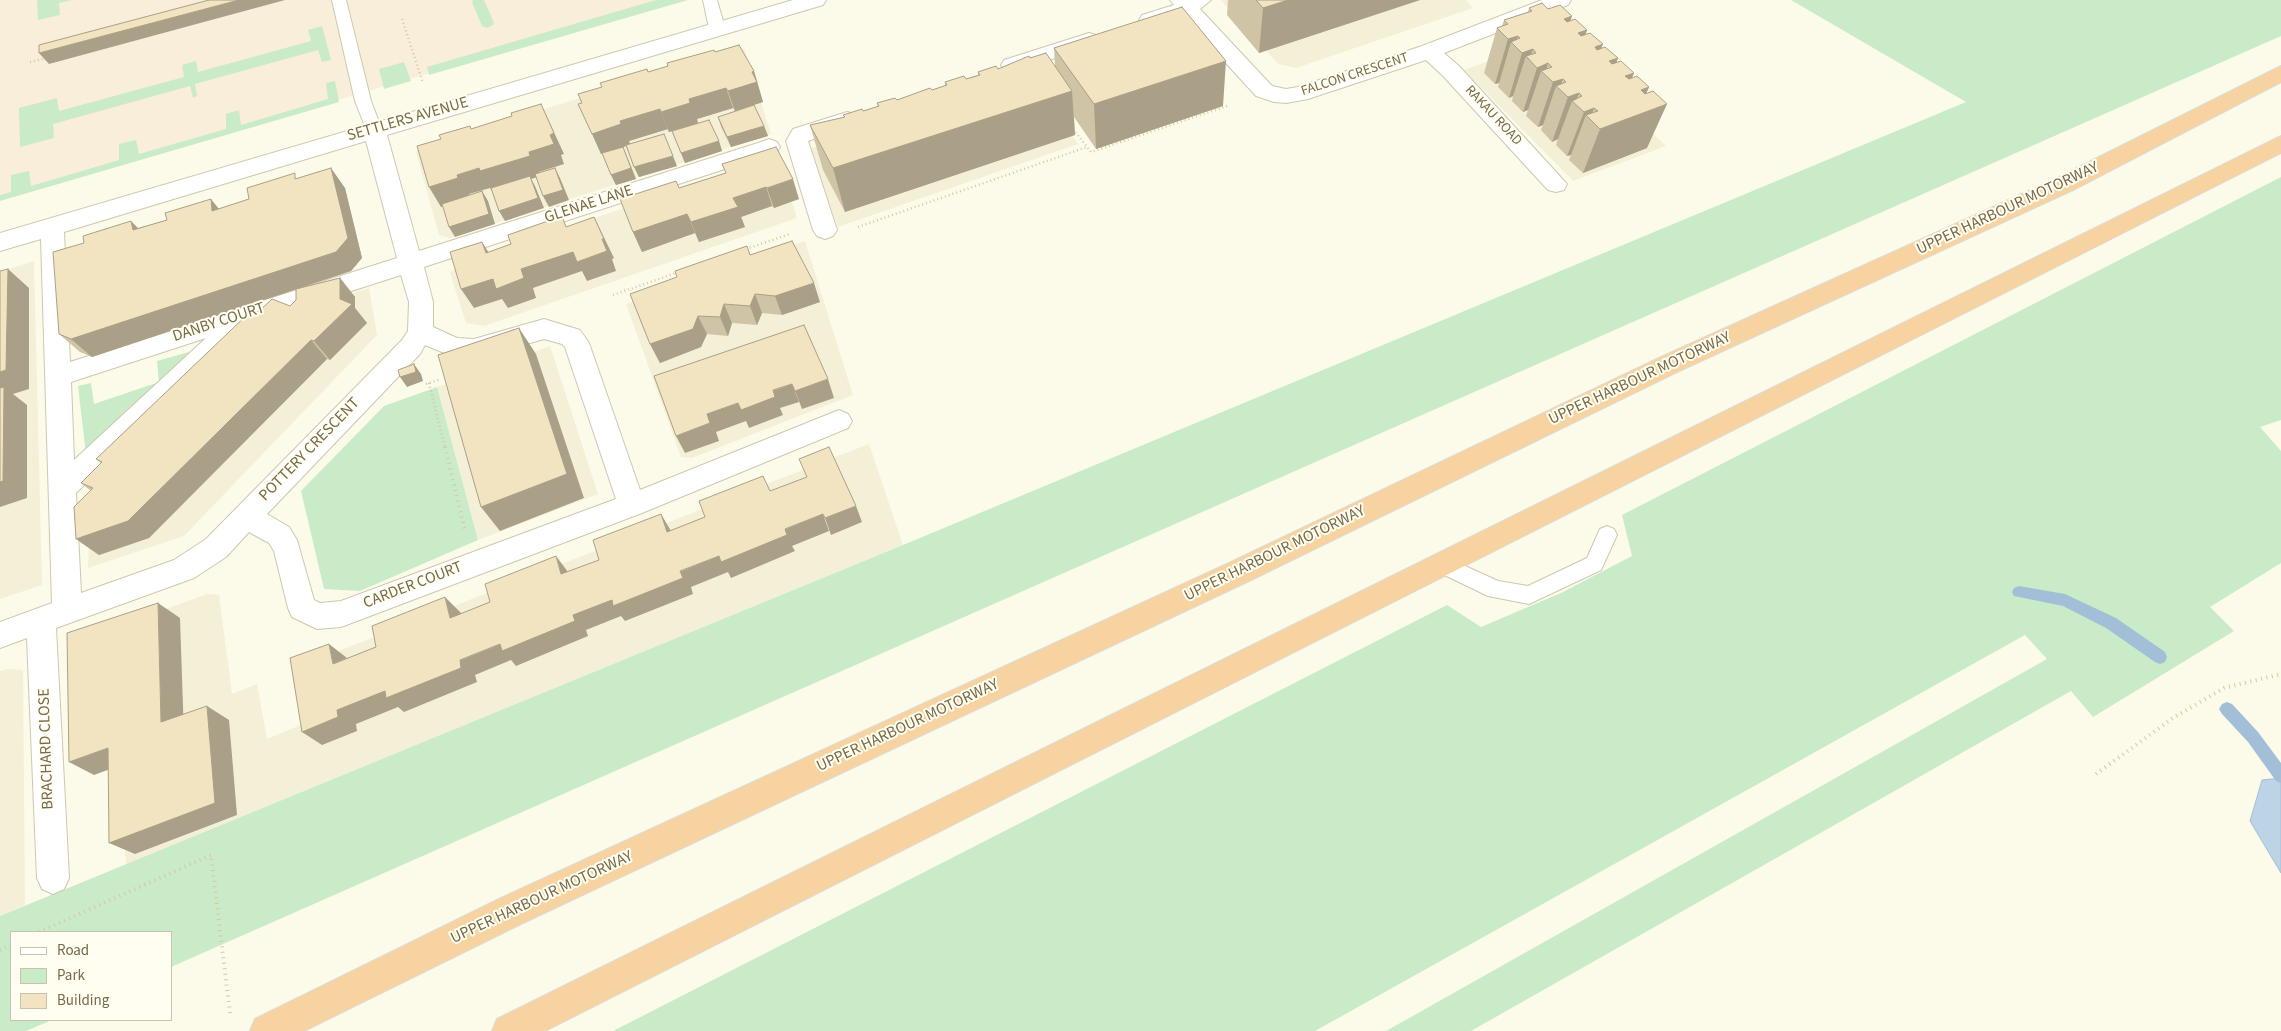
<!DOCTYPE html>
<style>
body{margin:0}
#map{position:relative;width:2281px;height:1031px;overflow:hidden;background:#fcfbe9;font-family:"Source Sans 3",sans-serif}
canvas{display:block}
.legend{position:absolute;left:10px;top:931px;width:162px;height:90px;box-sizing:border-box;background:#fffef0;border:1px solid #c9c3ae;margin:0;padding:6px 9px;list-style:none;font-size:15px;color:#776a4c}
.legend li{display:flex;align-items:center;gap:10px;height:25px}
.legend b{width:25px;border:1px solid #c9c3ae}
</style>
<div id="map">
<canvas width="2281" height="1031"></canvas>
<ul class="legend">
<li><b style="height:6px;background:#fff"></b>Road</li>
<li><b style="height:14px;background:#caebc7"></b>Park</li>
<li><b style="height:14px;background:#f2e4c1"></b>Building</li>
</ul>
</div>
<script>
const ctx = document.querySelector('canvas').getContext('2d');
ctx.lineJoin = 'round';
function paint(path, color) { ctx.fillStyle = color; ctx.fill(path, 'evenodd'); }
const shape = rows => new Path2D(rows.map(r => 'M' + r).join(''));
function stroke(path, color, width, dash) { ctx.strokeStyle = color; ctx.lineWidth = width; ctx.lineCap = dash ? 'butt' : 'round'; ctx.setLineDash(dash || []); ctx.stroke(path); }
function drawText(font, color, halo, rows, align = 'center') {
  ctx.font = font + ' "Source Sans 3",sans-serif'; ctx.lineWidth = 4; ctx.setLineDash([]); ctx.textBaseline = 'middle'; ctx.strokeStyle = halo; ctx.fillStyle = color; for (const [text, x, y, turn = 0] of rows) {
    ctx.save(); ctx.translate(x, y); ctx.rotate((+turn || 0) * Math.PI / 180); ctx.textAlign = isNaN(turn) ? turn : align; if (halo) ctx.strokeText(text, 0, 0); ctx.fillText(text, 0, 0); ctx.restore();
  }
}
const residential = shape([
 [1221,0,1466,0,1473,8,1296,68,1278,64],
 [1553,38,1666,146,1573,181,1464,70],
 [744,48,771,134,450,238,439,235,416,152,420,147],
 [1031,77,1078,144,838,227,812,156,812,148],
 [778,157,797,218,484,326,466,323,450,273,459,263],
 [805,241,853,395,692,458,681,457,626,304],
 [34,261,42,585,0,599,0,272],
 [369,288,377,335,184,536,88,568,91,488,259,325],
 [550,346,598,494,478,540,437,387],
 [869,444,903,545,126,865,117,744,87,638,207,594,219,595,232,694,257,684,267,739,310,721,300,666],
 [8,669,23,670,25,905,0,916,0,671]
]);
const commercial = shape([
 [0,0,679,0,0,199]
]);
const green = shape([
 [37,0,72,0,59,3,60,15,38,20],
 [473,0,484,0,494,23,493,25,487,28,482,26,472,2],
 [656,0,688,0,429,75,427,67],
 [1791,0,2281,0,2281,36,171,967,171,932,11,932,11,1020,52,1020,26,1031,0,1031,0,916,903,545,1966,102],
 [322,26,331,60,322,62,318,50,195,84,197,96,193,98,190,86,53,124,54,138,20,147,19,108,57,98,59,111,184,77,182,65,196,61,198,72,311,41,308,30],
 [404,62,411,81,384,89,379,69],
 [335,81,339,102,0,201,0,195,11,192,11,175,29,171,31,186,119,160,119,144,136,140,139,154,226,129,226,114,239,110,241,125,328,99,326,83],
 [2281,177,2281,420,2260,427,2281,451,2281,563,2210,607,2234,631,2093,717,2071,691,1471,1031,1386,1031,2047,659,2025,635,1315,1031,613,1031,1447,605,1481,627,1561,593,1632,556,1622,515],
 [196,350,86,455,78,386,91,383,94,404,159,382,157,361],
 [437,387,478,540,360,591,324,589,301,491,384,406]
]);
const water = shape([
 [2281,778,2281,873,2250,821,2262,780,2281,778]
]);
const stream = shape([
 [2019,586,2065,594,2116,618,2165,652,2167,657,2165,662,2160,664,2155,662,2106,628,2063,606,2014,596,2012,592,2014,588,2019,586],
 [2227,702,2232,704,2258,732,2281,763,2281,783,2276,781,2248,742,2222,714,2219,709,2222,704,2227,702]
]);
const pathFar1 = shape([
 [402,19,423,83],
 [30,62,47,58],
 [1073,129,1091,152,1230,105],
 [858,227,1087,147],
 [746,249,790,234],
 [613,295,679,272],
 [429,383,445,448],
 [426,384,441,379]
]);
const path = shape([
 [445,447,465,531],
 [2096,774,2173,718,2224,688,2281,674],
 [39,932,211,855,230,1013],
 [0,950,11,945]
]);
const service = shape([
 [332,0,346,0,371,101,382,130,380,134,374,136,368,134,355,101,332,0],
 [703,0,717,0,725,28,722,31,712,31,709,28,703,0],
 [1607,526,1614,529,1617,535,1601,570,1529,604,1488,596,1434,570,1431,564,1434,558,1441,555,1498,581,1528,586,1587,558,1600,529,1607,526]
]);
const minor = shape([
 [793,0,826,0,823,5,387,135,419,251,761,142,769,139,777,142,780,147,777,152,424,267,433,302,433,327,457,338,474,339,544,319,580,330,589,343,640,490,839,410,848,414,852,421,848,428,642,513,341,627,317,629,292,617,288,608,274,551,269,543,249,532,226,557,194,578,56,628,69,878,64,889,53,894,42,889,37,878,27,638,0,648,0,622,52,603,41,239,0,251,0,233,793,0],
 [366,141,397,258,70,362,64,232,366,141],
 [401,275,409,302,408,331,402,340,206,539,174,560,81,593,76,493,252,323,401,275],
 [206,338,74,460,71,382,206,338],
 [544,339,562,344,565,347,616,499,341,601,320,603,314,600,297,540,289,527,267,514,420,354,425,345,454,357,474,359,544,339],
 [1170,0,1211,0,1200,9,1272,86,1286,89,1298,87,1422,46,1542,0,1571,0,1568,5,1444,53,1459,66,1567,184,1564,190,1556,192,1548,190,1443,76,1426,60,1308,99,1286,103,1274,102,1256,96,1183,16,1149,27,1142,25,1139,20,1142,15,1174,5,1170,0],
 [1089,33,1096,35,1099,40,1096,45,1012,72,1004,70,1001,65,1004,60,1089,33],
 [847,112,855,114,858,119,855,124,808,141,837,230,833,236,825,239,817,236,813,230,786,141,793,129,847,112]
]);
const motorway = shape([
 [2281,66,2281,82,2073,190,1677,372,1249,581,523,923,304,1031,250,1031,255,1019,499,899,1229,563,1659,358,2057,178,2281,66],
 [2281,136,2281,153,545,1031,492,1031,497,1019,2281,136]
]);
const wall = shape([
 [1228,0,1420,0,1259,53,1227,15],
 [1529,8,1548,9,1587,30,1585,35,1601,48,1618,58,1616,63,1632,78,1649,87,1646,93,1647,148,1583,173,1569,160,1571,155,1567,156,1556,145,1558,139,1552,142,1541,130,1543,125,1538,127,1526,116,1528,110,1523,112,1512,101,1513,96,1509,98,1498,87,1499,83,1495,84,1484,73,1497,28,1502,26,1504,20,1528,12],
 [1054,48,1223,106,1096,149,1074,117,1075,135,845,212,823,170,810,125,844,117,843,115,863,111,878,107,877,103,897,100,945,86,945,82,966,79,978,75,978,72,998,69,1030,58,1055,66],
 [715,52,754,71,763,102,735,111,733,108,697,119,698,123,719,141,722,151,685,163,672,131,669,132,668,129,629,141,630,144,677,166,639,177,626,146,623,147,636,179,616,185,602,153,601,154,582,103,648,72],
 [718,117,764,126,768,136,731,147,721,127],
 [722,164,799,199,774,208,772,206,741,217,745,227,699,242,695,233,642,252,633,232,679,188,726,173],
 [298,178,345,188,362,258,351,271,300,288,340,278,355,297,355,308,367,323,330,360,327,359,149,538,99,555,76,539,91,491,81,483,101,463,96,459,258,312,290,306,296,300,296,290,92,357,80,352,59,334,84,243,131,221,138,228,167,220,219,209,249,199],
 [750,255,820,302,782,315,762,313,757,325,732,323,728,336,707,334,701,347,660,363,650,344]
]);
const shadedWall = shape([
 [239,0,285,0,49,64,39,53],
 [1288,0,1420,0,1259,53,1263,8],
 [1572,16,1557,61,1548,64,1564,19],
 [1587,30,1571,75,1578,33],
 [1518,36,1515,45,1511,42,1499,83,1495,84,1508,39],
 [1603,44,1586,89,1595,47],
 [1533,49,1529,60,1526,56,1513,96,1509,98,1522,53],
 [1618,58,1600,103,1609,61],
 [1226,61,1223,106,1096,149,1094,104],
 [1548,63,1545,75,1541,71,1528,110,1523,112,1537,68],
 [754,71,763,102,735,111,728,91,752,72],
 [1634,73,1616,118,1625,76],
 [1563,79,1559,89,1556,86,1543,125,1538,127,1553,82],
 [1649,87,1637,115,1667,104,1647,148,1583,173,1600,129,1641,90],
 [726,88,733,108,697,119,698,124,669,132,661,112,689,99],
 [1072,91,1075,135,845,212,833,168],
 [1579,93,1575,104,1572,101,1558,139,1552,142,1568,97],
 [541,104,564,154,561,155,564,164,539,172,541,176,531,179,535,186,544,208,505,221,499,211,531,179,492,191,490,188,469,194,470,198,441,207,429,187,457,175,529,152],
 [1594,108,1590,119,1586,115,1571,155,1567,156,1584,112],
 [660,109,668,129,629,141,630,145,623,147,636,179,616,185,611,175,623,147,601,154,592,134,620,121],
 [764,126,768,136,731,147,727,137],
 [719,141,722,151,685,163,681,153],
 [673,156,677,166,639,177,634,167],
 [331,168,345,188,362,258,351,271,92,357,71,339],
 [555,168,560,178,569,200,549,207,543,196],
 [793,179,799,199,774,208,767,188],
 [766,187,772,206,741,217,745,227,699,242,691,222,733,198],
 [482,191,488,201,495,224,455,237,449,227],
 [211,199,227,219,212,211],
 [687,214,695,233,642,252,633,232],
 [594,217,614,258,612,259,616,271,587,281,582,271,533,288,536,298,508,308,502,299,474,308,461,289,521,269],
 [131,221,150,241,133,230],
 [482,242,494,261,486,253],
 [8,269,29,288,29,389,13,394,27,405,27,498,0,507,0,372],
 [340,278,355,297,355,308,367,323,330,360,314,341,340,299],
 [814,283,820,302,782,315,775,296],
 [755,294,762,313,757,325,750,306],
 [724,304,732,323,728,336,720,317],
 [698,316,707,334,701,347,660,363,650,344],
 [519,328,536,354,584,498,500,531,481,507],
 [311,340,327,359,149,538,99,555,76,539],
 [414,364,421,374,423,381,407,387,400,377],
 [828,379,834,398,802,409,795,391],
 [792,384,799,402,780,408,783,415,749,428,746,421,716,432,719,441,685,453,676,436,707,414],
 [856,506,862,522,831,535,825,518],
 [661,514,671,531,667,532],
 [823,514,829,531,792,546,795,551,731,578,728,572,691,587,693,594,625,621,621,616,586,630,588,636,516,666,511,660,475,675,477,682,404,712,398,707,356,724,357,731,322,745,302,732,337,710],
 [556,556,568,572,561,574],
 [445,597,461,613,465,633,450,618],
 [158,603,180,618,184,736,161,722],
 [329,644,347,658,333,664],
 [207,706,229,720,237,815,135,854,109,843],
 [108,748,132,761,94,775,69,762]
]);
const building = shape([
 [209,0,239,0,39,53,39,45,209,0],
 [1256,0,1288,0,1263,8,1256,0],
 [1542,3,1548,9,1560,5,1572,16,1564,19,1567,22,1575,19,1587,30,1578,33,1581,36,1590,33,1603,44,1595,47,1597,50,1605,47,1618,58,1609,61,1612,64,1621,61,1634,73,1625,76,1629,79,1637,76,1649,87,1641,90,1645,94,1653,91,1667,104,1600,129,1586,115,1598,111,1594,108,1584,112,1572,101,1582,96,1579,93,1568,97,1556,86,1566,82,1563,79,1553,82,1541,71,1552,67,1548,63,1537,68,1526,56,1536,53,1533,49,1522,53,1511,42,1520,38,1518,36,1508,39,1497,28,1508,24,1504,20,1532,11,1529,8,1542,3],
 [1182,7,1226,61,1094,104,1054,48,1182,7],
 [739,45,754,71,752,72,757,82,728,91,726,88,689,99,690,103,661,112,660,109,620,121,621,124,592,134,578,104,582,103,578,94,602,87,600,83,647,69,648,72,668,66,667,63,714,50,715,52,739,45],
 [1046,53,1072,91,833,168,810,125,845,117,843,115,862,109,863,111,879,106,877,103,895,98,897,100,930,88,932,90,947,85,945,82,964,76,966,79,980,75,978,72,996,66,998,69,1029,56,1030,58,1046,53],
 [541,104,554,133,550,135,554,144,529,152,530,156,480,171,479,168,457,175,458,178,429,187,417,146,441,139,439,135,470,126,471,129,512,116,511,113,541,104],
 [754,105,764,126,727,137,718,117,754,105],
 [709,120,719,141,681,153,672,131,709,120],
 [664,134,673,156,634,167,626,145,664,134],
 [623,147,631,168,611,175,602,153,623,147],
 [776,147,793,179,767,188,766,187,733,198,738,207,691,222,687,214,633,232,620,199,676,181,679,188,726,173,722,164,776,147],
 [331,168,348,238,336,252,71,339,59,334,53,252,84,243,83,236,131,221,133,230,167,220,165,213,211,199,212,211,249,199,247,188,295,173,295,179,331,168],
 [555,168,563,190,543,196,535,174,555,168],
 [530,176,538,198,499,211,491,188,530,176],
 [482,191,489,214,449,227,442,204,482,191],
 [562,216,566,227,594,217,604,239,602,239,607,251,577,262,573,252,521,269,524,278,496,289,493,279,461,289,450,252,482,242,486,253,511,244,508,235,562,216],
 [792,241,814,283,775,296,755,294,750,306,724,304,720,317,698,316,693,329,650,344,630,294,677,277,675,271,747,246,750,255,792,241],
 [8,269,6,370,0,372,0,271,8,269],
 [340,278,340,299,352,304,314,341,311,340,128,521,76,539,74,507,93,488,81,483,102,462,96,459,252,310,258,312,272,299,290,306,296,300,296,289,340,278],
 [804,325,828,379,795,391,792,384,773,390,775,397,741,410,738,403,707,414,710,423,676,436,654,376,804,325],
 [519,328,567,474,481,507,438,355,519,328],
 [414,364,416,372,400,377,398,370,414,364],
 [4,387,3,481,0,482,0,388,4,387],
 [829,447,856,506,825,518,823,514,785,529,787,535,721,562,719,556,680,571,683,578,613,606,612,600,573,615,575,621,502,651,500,644,460,660,461,668,386,698,385,691,337,710,338,717,302,732,290,658,329,644,333,664,376,647,372,626,445,597,450,618,490,602,485,584,556,556,561,574,599,560,593,540,661,514,667,532,705,517,699,501,763,476,770,491,807,477,799,459,829,447],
 [158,603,161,722,207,706,215,803,109,843,108,748,69,762,67,633,158,603]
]);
const farStreetnames = [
 ["FALCON CRESCENT",1355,75,-18],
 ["RAKAU ROAD",1493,116,47]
];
const streetNames = [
 ["SETTLERS AVENUE",408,120,-16],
 ["GLENAE LANE",589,205,-18],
 ["UPPER HARBOUR MOTORWAY",2008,209,-25],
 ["DANBY COURT",219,323,-18],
 ["UPPER HARBOUR MOTORWAY",1640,379,-25],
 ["POTTERY CRESCENT",310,450,-46],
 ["UPPER HARBOUR MOTORWAY",1275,554,-26],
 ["CARDER COURT",413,586,-21],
 ["UPPER HARBOUR MOTORWAY",908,726,-25],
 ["BRACHARD CLOSE",47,749,-92],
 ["UPPER HARBOUR MOTORWAY",542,898,-25]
];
paint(residential, '#f4f0d7');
paint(commercial, '#f9eeda');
paint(green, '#caebc7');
paint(water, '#bdd3e6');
stroke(water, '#a3bfd8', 1);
paint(stream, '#a3bfd8');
stroke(service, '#cfc7ae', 2);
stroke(minor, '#cfc7ae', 2);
stroke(motorway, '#dedbd4', 2);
stroke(pathFar1, '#d7c8a3', 2.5, [1, 3]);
stroke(path, '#d7c8a3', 4, [1, 4.5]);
paint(service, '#fff');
paint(minor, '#fff');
paint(motorway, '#f6d3a1');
paint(wall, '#d0c4a6');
paint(shadedWall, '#a9a087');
paint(building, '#f2e4c1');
stroke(building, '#a9a087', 1);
drawText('14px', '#776a4c', '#fffef0', farStreetnames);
drawText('16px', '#776a4c', '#fffef0', streetNames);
</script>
